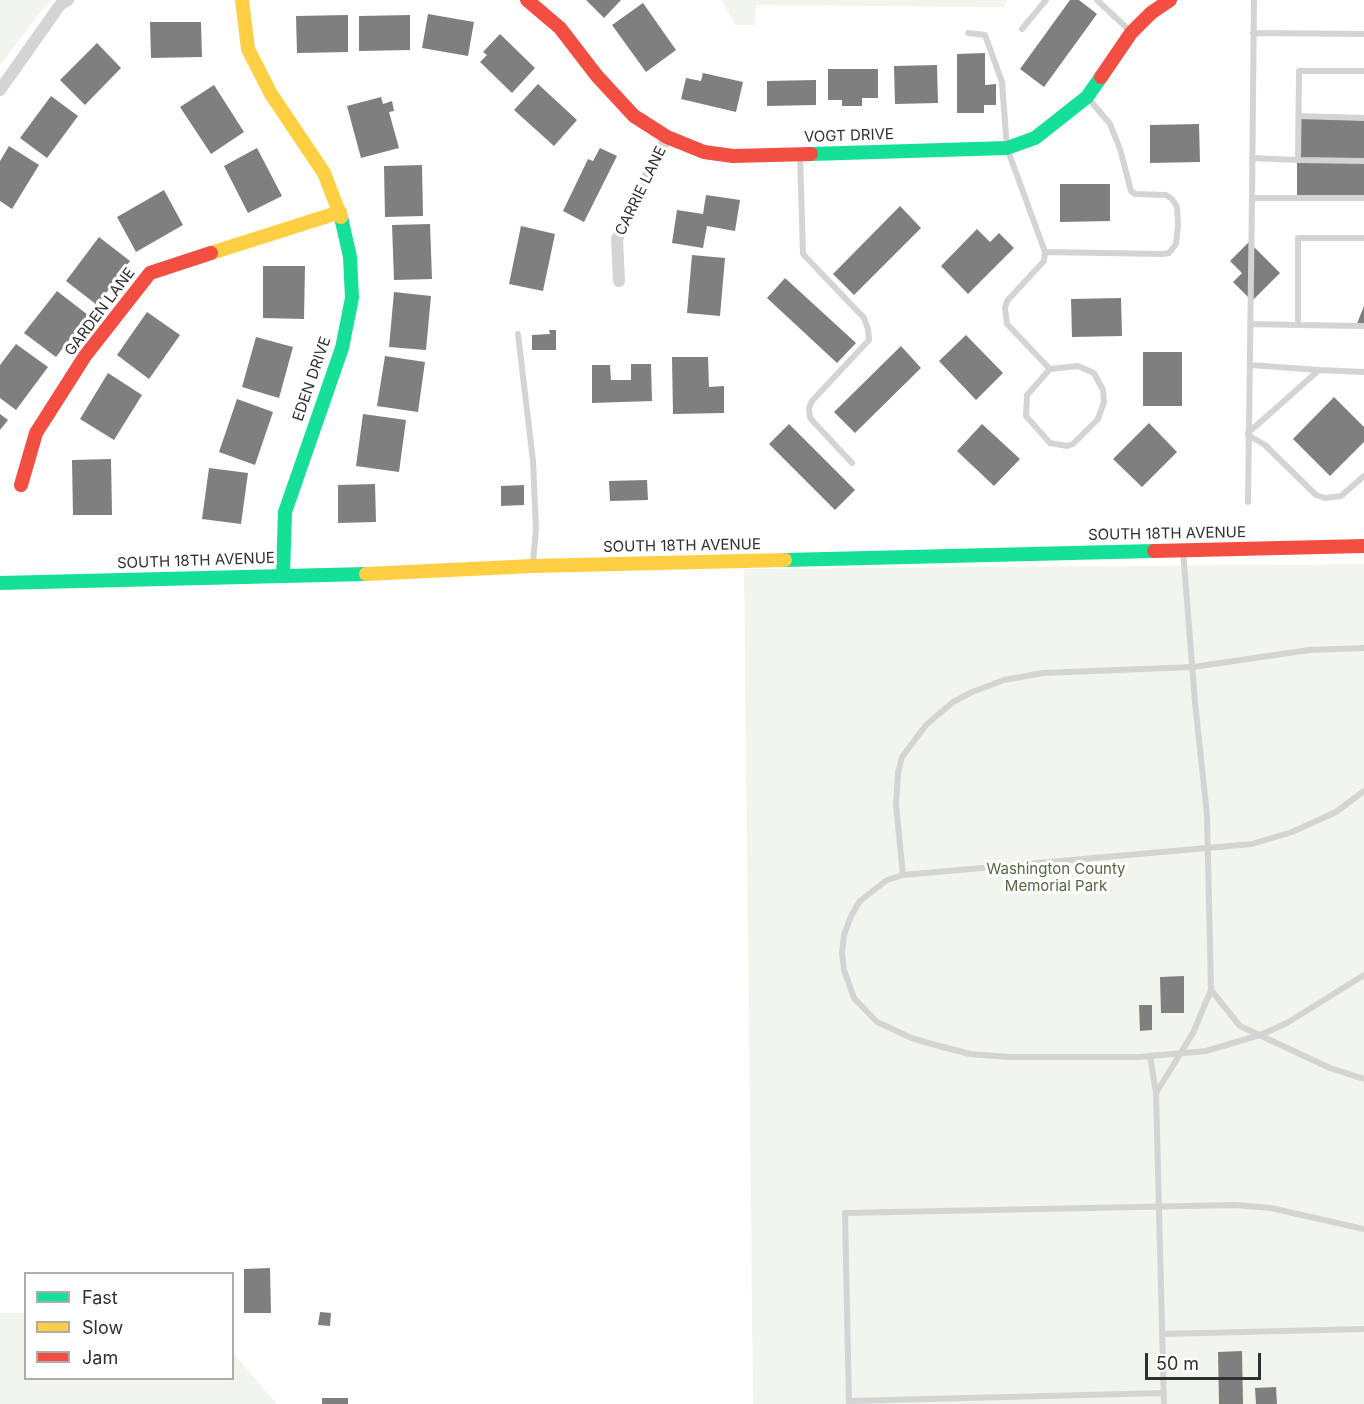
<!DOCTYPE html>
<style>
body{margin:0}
#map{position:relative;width:1364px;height:1404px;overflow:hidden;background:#fff;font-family:Inter,sans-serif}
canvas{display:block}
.legend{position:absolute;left:24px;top:1272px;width:210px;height:108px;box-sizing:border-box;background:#fff;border:2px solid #acacac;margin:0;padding:8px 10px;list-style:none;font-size:18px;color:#303030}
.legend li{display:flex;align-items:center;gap:12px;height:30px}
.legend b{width:30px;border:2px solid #acacac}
.scale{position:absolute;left:1145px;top:1353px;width:116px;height:27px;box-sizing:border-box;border:3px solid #303030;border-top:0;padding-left:8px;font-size:18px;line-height:21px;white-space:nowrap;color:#303030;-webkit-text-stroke:4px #fff;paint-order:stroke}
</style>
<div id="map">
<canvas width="1364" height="1404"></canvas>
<ul class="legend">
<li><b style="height:8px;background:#16e098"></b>Fast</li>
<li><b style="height:8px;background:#ffcf43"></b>Slow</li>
<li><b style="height:8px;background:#f24e42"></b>Jam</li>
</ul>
<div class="scale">50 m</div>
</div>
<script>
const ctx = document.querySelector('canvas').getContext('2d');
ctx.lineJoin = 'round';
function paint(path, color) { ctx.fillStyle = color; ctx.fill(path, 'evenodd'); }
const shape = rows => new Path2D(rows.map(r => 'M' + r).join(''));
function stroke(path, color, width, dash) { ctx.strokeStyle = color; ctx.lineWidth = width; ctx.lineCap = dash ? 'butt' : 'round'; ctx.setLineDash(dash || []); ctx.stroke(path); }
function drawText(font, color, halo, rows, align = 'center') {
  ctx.font = font + ' Inter,sans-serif'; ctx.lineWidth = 6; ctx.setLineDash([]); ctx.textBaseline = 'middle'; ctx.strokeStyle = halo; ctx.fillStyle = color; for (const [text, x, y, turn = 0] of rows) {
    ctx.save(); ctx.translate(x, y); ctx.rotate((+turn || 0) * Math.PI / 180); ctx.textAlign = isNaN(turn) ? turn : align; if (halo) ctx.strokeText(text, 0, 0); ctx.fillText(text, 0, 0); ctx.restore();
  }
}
const green = shape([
 [0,0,53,0,46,5,0,65],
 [722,0,1007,0,1003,7,756,5,755,25,735,25],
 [1364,564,1364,1404,753,1404,744,569],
 [0,1313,25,1313,26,1378,232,1378,233,1353,277,1404,0,1404]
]);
const building = shape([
 [586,0,621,0,604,18],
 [1070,0,1079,0,1097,14,1044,87,1020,69],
 [643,3,676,50,646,72,612,25],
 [428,14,474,22,468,56,422,48],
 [348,15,348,52,297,53,296,16],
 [410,15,410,50,359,51,359,16],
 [150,22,201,22,202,57,151,58],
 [500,34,535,68,512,93,480,62,487,55,483,52],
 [97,43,121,68,85,105,60,80],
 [985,53,985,85,996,84,996,105,984,105,984,113,957,113,957,54],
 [937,65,938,103,895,104,894,66],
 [828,69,878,69,878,98,862,98,862,106,842,106,842,100,828,100],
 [703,73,743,82,736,112,681,99,686,78,701,81],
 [816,80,816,105,767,106,767,81],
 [538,84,577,120,554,146,514,110],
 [214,85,244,132,211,154,180,107],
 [51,96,78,116,47,158,20,138],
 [381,97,383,104,392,101,394,111,389,112,399,148,361,158,347,106],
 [1297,119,1364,119,1364,200,1297,196],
 [1199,124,1200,162,1150,163,1150,125],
 [9,146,39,165,12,209,0,201,0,161],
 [257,148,282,196,248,213,224,166],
 [600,148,617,156,584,222,563,211,588,159,593,161],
 [422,165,423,216,385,217,384,166],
 [1060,184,1110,184,1110,221,1060,222],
 [164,190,183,225,136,252,117,217],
 [706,195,740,200,735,231,707,226,703,248,672,243,677,210,703,214],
 [900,206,921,228,854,295,833,274],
 [430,224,432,279,394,280,392,225],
 [521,226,555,234,543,291,509,284],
 [977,229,990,242,999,233,1014,248,968,294,941,266],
 [99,237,130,261,97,305,66,281],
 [1249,242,1280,273,1252,301,1233,282,1242,273,1230,261],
 [692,255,725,258,720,316,687,313],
 [263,266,305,266,304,319,263,318],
 [785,278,856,343,837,363,767,298],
 [57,291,88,315,56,357,24,333],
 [394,292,431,296,426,350,389,347],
 [1121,298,1122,336,1072,337,1071,299],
 [1364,306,1364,329,1356,326],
 [147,312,180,335,149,379,117,355],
 [549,330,556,330,556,350,532,350,532,335,550,334],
 [966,335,1003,373,976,400,939,361],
 [256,337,293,347,279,398,242,387],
 [16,344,48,367,16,410,0,398,0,365],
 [901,346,921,368,855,433,834,412],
 [1143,352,1182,352,1182,406,1143,406],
 [385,356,425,362,418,412,377,406],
 [672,357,708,357,709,387,724,386,724,413,673,414],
 [631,364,651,364,652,401,592,403,592,365,610,365,611,380,631,380],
 [108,373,142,395,114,440,80,419],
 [1334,397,1364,427,1364,442,1330,476,1293,439],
 [237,399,273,412,255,465,219,452],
 [0,414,8,420,0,430],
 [363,414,406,420,399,472,356,466],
 [1149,423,1177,452,1142,487,1113,459],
 [789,424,855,490,835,510,769,444],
 [982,424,1020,459,994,486,957,451],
 [111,459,112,515,73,515,72,460],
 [209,468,248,473,241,524,202,519],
 [647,480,648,500,610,501,609,481],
 [375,484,376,522,338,523,338,485],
 [524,485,524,505,501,506,501,486],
 [1184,976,1184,1013,1161,1013,1160,977],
 [1139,1005,1152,1005,1152,1030,1140,1031],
 [270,1268,271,1313,244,1313,244,1269],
 [320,1312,331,1313,330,1326,318,1325],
 [1242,1351,1243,1404,1219,1404,1218,1352],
 [1276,1387,1277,1404,1256,1404,1255,1388],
 [322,1398,348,1398,348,1404,322,1404]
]);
const lane = shape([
 [1097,0,1131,32],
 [1254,0,1252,198,1364,198],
 [1022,29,1046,0],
 [968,33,985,35,1002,82,1007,148,1045,252,1044,261,1007,301,1005,308,1007,324,1050,369,1027,395,1026,416,1050,443,1067,446,1073,444,1098,419,1104,402,1103,390,1094,373,1078,366,1050,369],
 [1253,33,1364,34],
 [1364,71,1299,71,1298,160,1364,161],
 [1299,116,1364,118],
 [800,155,803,254,864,318,868,329,869,340,812,401,809,408,810,418,852,463],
 [1252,158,1298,160],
 [1364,238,1298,238,1298,325,1364,326],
 [1045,252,1163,254,1169,253,1176,244,1178,225,1177,207,1172,199,1166,195,1135,194,1131,191,1120,149,1110,124,1089,99],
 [1251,324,1298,325],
 [518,334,533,461,536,529,533,563],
 [1250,365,1319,370],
 [1248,433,1319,370,1364,372],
 [1248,435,1265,445,1316,495,1325,498,1341,496,1364,476],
 [1248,502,1252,198],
 [1364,791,1336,812,1292,832,1252,844,903,875,887,880,860,901,851,916,844,935,842,953,844,970,854,998,877,1022,914,1039,943,1047,970,1054,1009,1057,1139,1057,1206,1051,1260,1035,1287,1023,1364,975],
 [903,875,896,805,898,773,902,757,926,725,953,702,972,692,1004,680,1043,673,1193,667,1309,650,1364,648],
 [1211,990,1240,1026,1330,1068,1364,1079],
 [1150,1056,1156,1093,1164,1404],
 [1156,1093,1193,1033,1211,990,1207,815,1195,702,1183,551],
 [1162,1334,1364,1329],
 [849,1401,1164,1393],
 [849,1404,845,1213,1235,1205,1271,1208,1364,1229]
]);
const street = shape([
 [0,90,60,5,68,0],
 [619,281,617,239,667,137]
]);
const fast = shape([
 [811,154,1007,148,1035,138,1087,97,1101,77],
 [785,560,1154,551],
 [283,575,285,512,342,348,352,298,350,257,341,217],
 [0,583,366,574]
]);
const slow = shape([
 [242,0,248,49,271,94,324,173,341,217],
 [211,253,340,212],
 [366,574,533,566,785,560]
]);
const jam = shape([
 [527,0,560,28,597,76,634,116,667,137,704,152,733,156,811,154],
 [1101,77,1131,33,1151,13,1170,0],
 [21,485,36,433,85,356,150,273,211,253],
 [1154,551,1364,546]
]);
const streetNames = [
 ["VOGT DRIVE",849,136,-2],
 ["CARRIE LANE",641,191,-64],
 ["GARDEN LANE",100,312,-53],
 ["EDEN DRIVE",312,379,-71],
 ["SOUTH 18TH AVENUE",1167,534,-1],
 ["SOUTH 18TH AVENUE",682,546,-1],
 ["SOUTH 18TH AVENUE",196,561,-2]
];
const parkNames = [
 ["Washington County",1056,869],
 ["Memorial Park",1056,886]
];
paint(green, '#f1f5ed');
paint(building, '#7f7f7f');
stroke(lane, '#d4d4d4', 6);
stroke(street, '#d4d4d4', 12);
stroke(fast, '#16e098', 14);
stroke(slow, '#ffcf43', 14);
stroke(jam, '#f24e42', 14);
drawText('15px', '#303030', '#fff', streetNames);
drawText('15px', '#546841', '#fff', parkNames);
</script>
